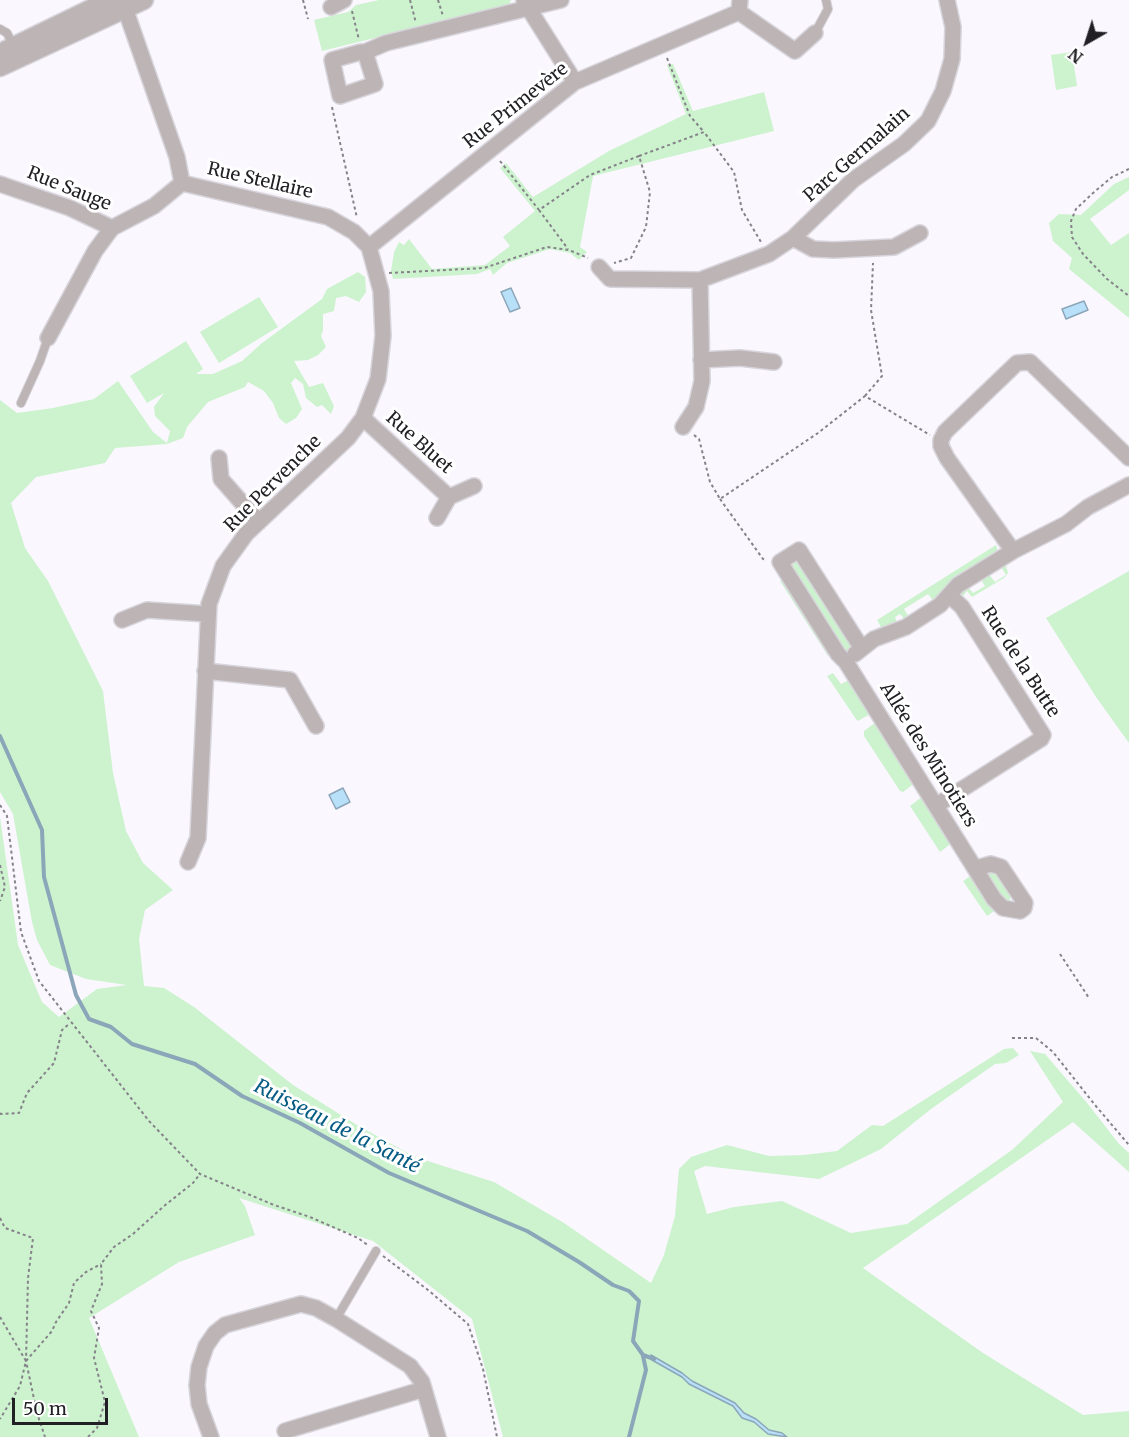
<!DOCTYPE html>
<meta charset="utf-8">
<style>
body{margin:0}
#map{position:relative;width:1129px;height:1437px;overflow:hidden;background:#faf7fe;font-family:Merriweather,serif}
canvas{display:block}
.north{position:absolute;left:1057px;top:12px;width:60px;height:60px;-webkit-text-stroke:4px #fff;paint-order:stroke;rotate:219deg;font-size:16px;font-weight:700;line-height:24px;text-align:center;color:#222025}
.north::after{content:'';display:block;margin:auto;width:21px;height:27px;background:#222025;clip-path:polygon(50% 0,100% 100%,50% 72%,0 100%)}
.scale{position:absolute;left:12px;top:1398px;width:96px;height:27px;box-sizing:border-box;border:3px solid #222025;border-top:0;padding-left:8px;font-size:18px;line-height:21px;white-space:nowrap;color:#222025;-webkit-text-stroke:4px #fff;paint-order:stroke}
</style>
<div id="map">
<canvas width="1129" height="1437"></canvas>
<div class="north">N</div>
<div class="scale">50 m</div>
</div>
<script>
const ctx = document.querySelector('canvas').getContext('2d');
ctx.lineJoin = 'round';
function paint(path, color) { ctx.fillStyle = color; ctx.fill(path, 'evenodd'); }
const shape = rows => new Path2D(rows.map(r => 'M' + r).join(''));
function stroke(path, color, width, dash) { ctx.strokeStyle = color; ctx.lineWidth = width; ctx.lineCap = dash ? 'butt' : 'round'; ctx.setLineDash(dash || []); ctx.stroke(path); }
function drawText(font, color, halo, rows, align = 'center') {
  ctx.font = font + ' Merriweather,serif'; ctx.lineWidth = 6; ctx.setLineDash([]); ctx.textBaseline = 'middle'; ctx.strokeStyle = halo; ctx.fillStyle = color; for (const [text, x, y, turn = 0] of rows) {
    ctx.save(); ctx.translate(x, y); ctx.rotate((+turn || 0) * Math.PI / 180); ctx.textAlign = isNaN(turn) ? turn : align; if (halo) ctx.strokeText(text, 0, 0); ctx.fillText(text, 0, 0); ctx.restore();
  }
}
const green = shape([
 [379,0,511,0,508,7,500,10,492,9,322,51,314,20,348,12,356,5],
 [1072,52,1077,86,1056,90,1051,55],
 [673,64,693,111,764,92,774,131,593,176,580,247,587,252,579,260,570,253,550,249,507,263,493,275,490,269,477,274,393,279,391,271,394,252,399,242,404,245,409,239,432,269,485,265,510,246,503,237,535,211,500,168,506,163,533,197,609,151,686,114,667,65],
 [1129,177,1129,190,1090,219,1111,245,1129,233,1129,318,1069,269,1072,258,1053,241,1049,223,1059,214,1081,215,1114,184],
 [358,272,365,277,366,292,359,302,346,296,336,298,334,311,323,314,323,330,321,336,326,347,318,355,308,360,294,361,309,387,323,383,334,406,331,414,322,405,317,407,306,398,303,384,295,378,291,383,302,409,296,418,286,424,279,418,273,403,264,391,248,382,245,387,208,402,187,427,183,438,167,444,115,448,105,463,36,477,11,503,25,548,48,581,103,691,113,773,126,831,143,863,173,890,145,910,139,939,144,986,164,988,194,1007,293,1085,357,1125,415,1157,494,1182,564,1223,651,1283,664,1255,675,1216,679,1169,691,1157,727,1145,769,1156,804,1155,837,1151,872,1125,883,1126,1004,1049,1013,1048,1019,1055,1006,1063,995,1064,931,1109,881,1149,819,1179,705,1166,694,1171,707,1214,734,1207,782,1201,851,1233,907,1224,1012,1150,1063,1102,1030,1051,1045,1054,1088,1104,1119,1144,1129,1153,1129,1172,1073,1122,863,1268,983,1353,1083,1415,1129,1411,1129,1437,503,1437,472,1319,373,1241,239,1198,245,1206,255,1235,179,1262,89,1318,139,1437,0,1437,0,817,18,945,42,1002,59,1017,97,989,127,985,86,979,50,965,37,940,32,922,13,814,0,792,0,400,17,413,53,408,94,399,118,381,153,432,167,443,170,431,155,416,154,407,164,393,147,403,130,376,186,341,203,369,196,374,213,374,242,361,262,343,322,299,327,289],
 [259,297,278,327,219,363,200,332],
 [996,545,998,552,935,603,928,594,904,609,910,619,905,620,900,614,895,617,897,623,882,629,877,620],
 [795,562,798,562,853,645,849,651,843,652,790,568],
 [1005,562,1008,573,1004,578,972,597,967,591,960,600,959,593,967,586,973,593,985,586,980,578,988,573,995,582,1006,575,1000,565],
 [1129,571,1129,743,1096,697,1046,618],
 [782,580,784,581,832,653,828,656,780,581],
 [833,673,841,684,849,680,870,714,858,721,856,719,827,676],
 [876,722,915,783,903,792,900,791,864,736,864,731],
 [923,796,953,842,940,852,910,806],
 [995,871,1012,895,1008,903,1006,904,986,878,987,872],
 [974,874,997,909,987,916,963,881]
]);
const water = shape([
 [511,288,520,308,510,312,501,292,511,288],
 [1084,301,1088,310,1066,319,1062,309,1084,301],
 [343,788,350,802,336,809,329,795,343,788],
 [651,1355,682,1373,692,1381,735,1403,744,1413,756,1419,769,1430,782,1433,787,1437,768,1434,754,1422,742,1418,733,1406,689,1384,682,1377,652,1360,651,1355]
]);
const stream = shape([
 [0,736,42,830,44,877,76,995,89,1019,111,1027,132,1044,195,1064,242,1096,300,1123,389,1173,527,1231,579,1262,613,1285,629,1291,639,1301,633,1341,643,1355,654,1359],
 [629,1437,646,1370,643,1356]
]);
const path = shape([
 [303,0,308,19],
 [410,0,416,23],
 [438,0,443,16],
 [352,11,359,40],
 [667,58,690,116,704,132],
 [332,107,357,218],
 [639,156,704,132,734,172,742,210,761,242],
 [500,161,539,210,590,175,639,156,650,192,646,227,631,258,614,263],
 [1129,169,1112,177,1093,193,1076,209,1071,221,1072,237,1083,254,1107,279,1129,296],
 [539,210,568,249],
 [389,273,484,268,547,247,569,250,588,258],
 [865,396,882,376,871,310,873,263],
 [694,435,699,439,710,482,720,499,818,433,865,396,930,435],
 [720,499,763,559,767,560],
 [0,805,7,816,21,932,39,981,149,1121,200,1174,274,1205,310,1217,358,1238,369,1246],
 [0,865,5,887,0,901],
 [1060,954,1089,998],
 [1012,1038,1036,1038,1053,1052,1095,1105,1129,1145],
 [0,1113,1,1114,19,1113,27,1093,54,1063,62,1030,70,1023],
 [0,1218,5,1228,33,1238,28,1278,26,1361,37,1413,45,1437],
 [383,1256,428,1290,468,1324,483,1369,497,1437],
 [0,1317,26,1361,20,1386,0,1419],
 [26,1361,52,1331,56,1322,69,1303,74,1283,86,1272,101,1264],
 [88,1437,97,1428,105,1402,94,1358,99,1328,91,1311,102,1284,101,1264,114,1247,133,1234,164,1206,193,1183,200,1174]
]);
const service = shape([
 [0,29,7,33,14,47],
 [815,33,828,9,826,0],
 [21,403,40,361,48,338],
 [336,1319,376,1251]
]);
const minor = shape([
 [120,0,127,14,177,157,182,183,328,217,354,232,369,247,381,291,383,336,378,379,363,418,348,438,246,534,223,566,209,604,198,838,188,862],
 [524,1,575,82],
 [331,7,344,0],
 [739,12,795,51,815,33],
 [361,52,365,52,375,84,340,96,332,60,361,52],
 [365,52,386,43,561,0],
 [0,184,70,208,112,228,154,206,182,183],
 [793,238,813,249,834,250,894,247,920,233],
 [369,247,575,82,739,12,740,0],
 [599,267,610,279,700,280,769,254,793,238,853,180,904,144,928,121,943,91,952,59,953,27,947,0],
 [48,338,95,251,112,228],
 [701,360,740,358,774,362],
 [363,418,449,497],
 [683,427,696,407,702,381,700,280],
 [219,458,221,479,259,522],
 [1129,458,1030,362,1017,363,945,432,941,440,941,446,947,458,1013,551,1066,524,1088,507,1129,485],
 [437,518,449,497,474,486],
 [122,620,147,610,208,614],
 [861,647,799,550,780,562,838,654,846,662,994,899,1003,908,1020,911,1024,908,1025,903,1001,867,991,864,977,868],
 [855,654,874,639,906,627,940,605,958,585,1013,551],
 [205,671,290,680,316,726],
 [937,805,1041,739,1043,735,962,607,949,595],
 [285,1431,424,1389],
 [211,1437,199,1404,197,1385,199,1367,206,1346,215,1333,225,1325,301,1304,316,1308,336,1319,410,1366,422,1382,438,1437]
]);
const tertiary = shape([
 [6,50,109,0],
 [0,67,144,0]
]);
const streetNames = [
 ["Rue Primevère",516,106,-38],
 ["Parc Germalain",857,155,-41],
 ["Rue Stellaire",260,181,13],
 ["Rue Sauge",69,189,22],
 ["Rue Bluet",419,443,42],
 ["Rue Pervenche",273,484,-45],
 ["Rue de la Butte",1020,662,57],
 ["Allée des Minotiers",928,755,58]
];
const waterNames = [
 ["Ruisseau de la Santé",337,1127,27]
];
paint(green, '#ccf3ce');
paint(water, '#b9e0f9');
stroke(water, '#8ca6b9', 1.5);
stroke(stream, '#8ca6b9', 4);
stroke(service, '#d7d5db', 10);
stroke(minor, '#d7d5db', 18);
stroke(tertiary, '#d7d5db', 21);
stroke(path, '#858389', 2, [3, 3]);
stroke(service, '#bdb4b5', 8);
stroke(minor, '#bdb4b5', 15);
stroke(tertiary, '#bdb4b5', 18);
drawText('18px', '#222025', '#fff', streetNames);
drawText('italic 20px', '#065c84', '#fff', waterNames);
</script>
